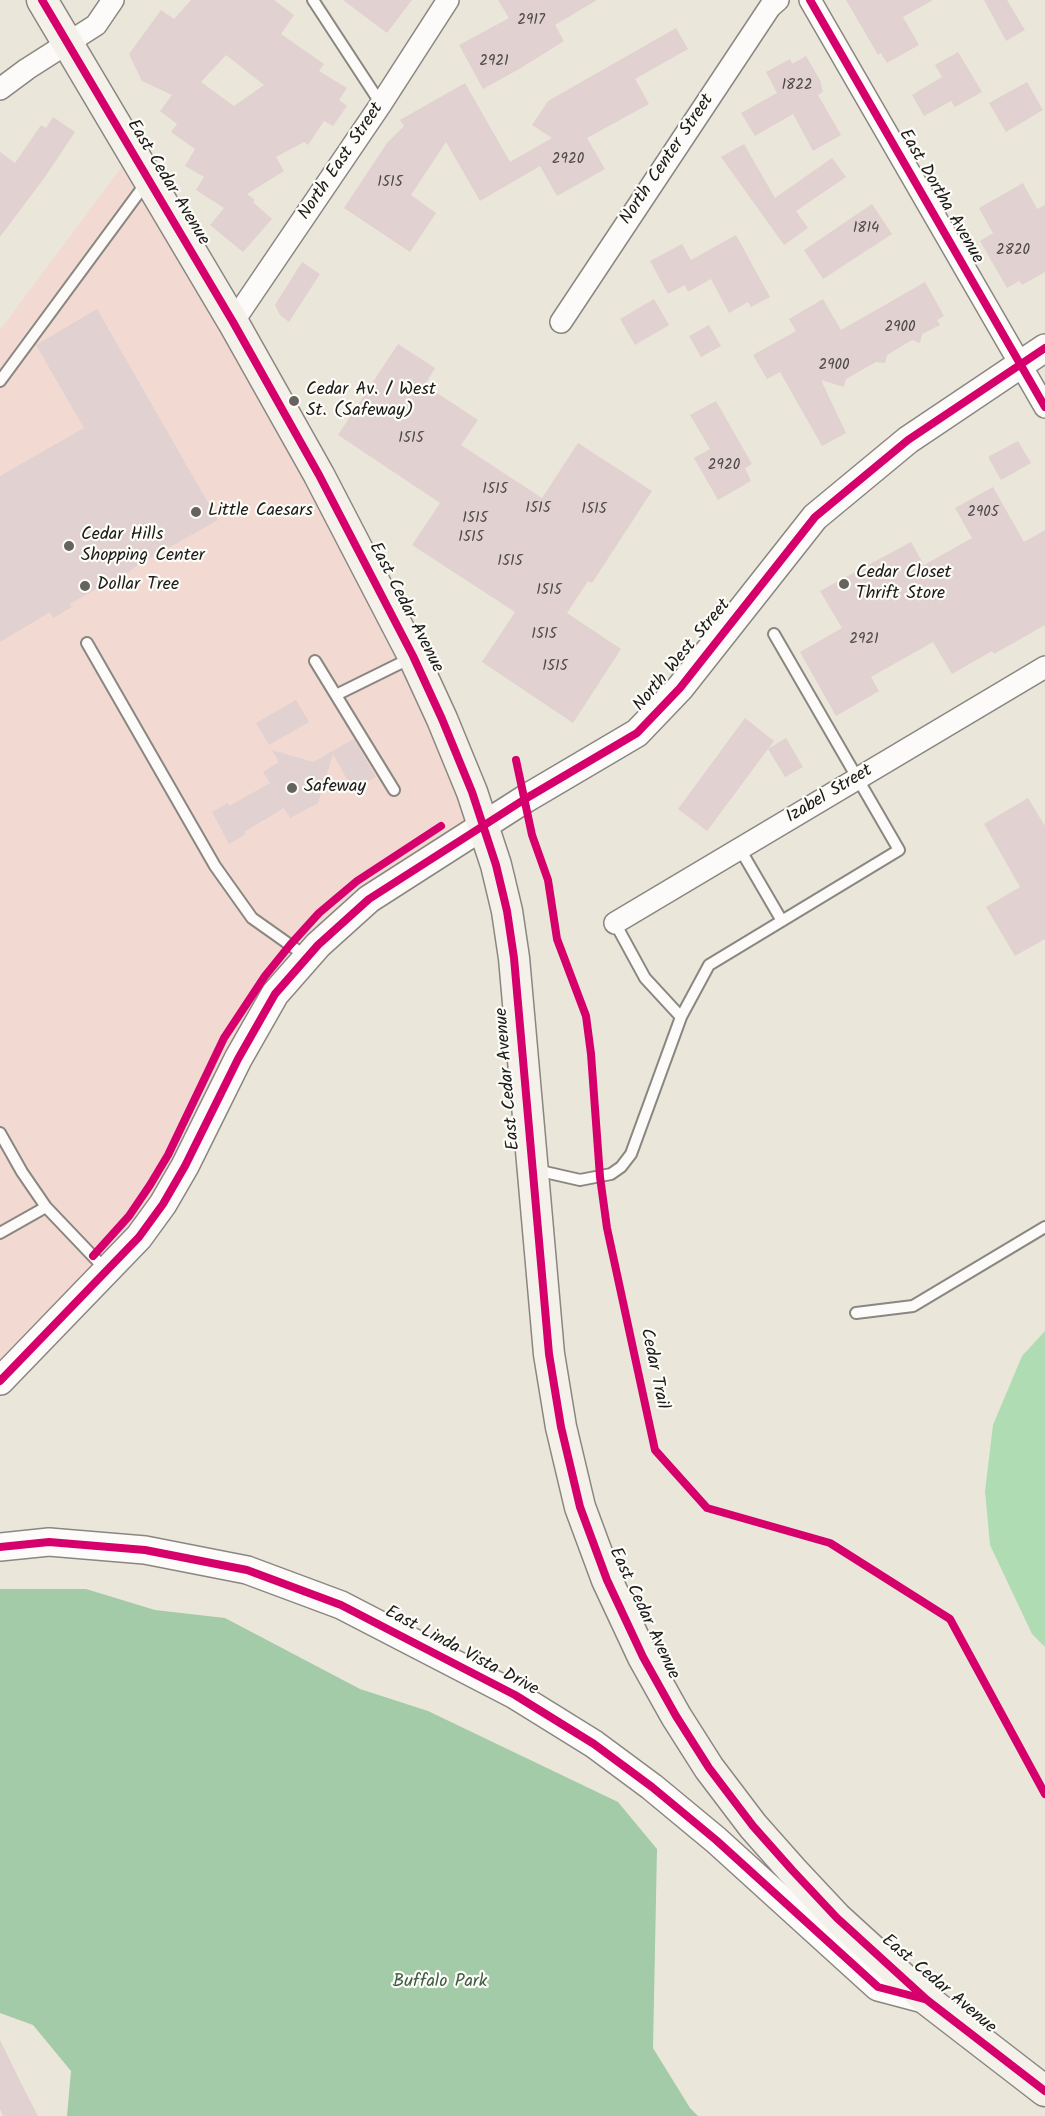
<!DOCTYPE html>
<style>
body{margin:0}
canvas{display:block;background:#ebe6da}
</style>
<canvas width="1045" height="2116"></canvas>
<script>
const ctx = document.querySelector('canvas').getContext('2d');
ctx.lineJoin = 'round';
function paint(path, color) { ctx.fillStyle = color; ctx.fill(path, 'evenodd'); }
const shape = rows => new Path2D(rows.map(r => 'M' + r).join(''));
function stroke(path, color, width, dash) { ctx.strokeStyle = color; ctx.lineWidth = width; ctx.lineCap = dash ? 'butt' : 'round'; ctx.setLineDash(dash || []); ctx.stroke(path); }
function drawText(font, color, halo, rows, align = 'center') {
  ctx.font = font + ' Kalam,sans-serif'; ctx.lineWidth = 4.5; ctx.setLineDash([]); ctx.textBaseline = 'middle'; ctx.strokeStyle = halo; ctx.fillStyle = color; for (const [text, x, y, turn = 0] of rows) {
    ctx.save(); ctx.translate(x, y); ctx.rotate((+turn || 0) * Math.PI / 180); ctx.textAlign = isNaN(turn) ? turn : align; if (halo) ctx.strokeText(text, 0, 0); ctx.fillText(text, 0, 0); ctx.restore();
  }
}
const built = shape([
 [132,153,233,322,484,827,308,957,185,1166,0,1380,0,330]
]);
const green = shape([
 [1045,1331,1045,1647,1032,1634,990,1545,985,1491,993,1425,1022,1356]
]);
const forest = shape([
 [0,1589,86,1589,155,1610,225,1618,360,1689,428,1711,618,1802,657,1849,653,2048,690,2108,698,2116,67,2116,71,2071,33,2025,0,2013]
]);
const building = shape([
 [191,0,274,0,294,15,281,34,324,64,319,71,347,88,339,100,347,106,333,126,324,121,308,145,304,142,276,157,284,171,247,194,255,200,253,202,272,219,243,252,210,225,224,208,196,190,204,177,185,166,195,149,171,132,177,124,160,111,172,95,142,81,129,54,161,10,174,19],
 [226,55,264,85,234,106,201,82],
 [343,0,412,0,387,33],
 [498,0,597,0,555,25,564,41,521,68,483,89,459,45,509,18],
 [846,0,933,0,903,17,919,45,887,63,881,53,878,55],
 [984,0,1007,0,1025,30,1006,41],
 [676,28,688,49,635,79,649,104,587,138,605,169,557,196,540,166,480,201,446,142,411,195,436,213,410,252,344,208,387,143,404,126,400,120,465,83,510,162,552,138,532,125,548,101],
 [958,52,982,92,955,107,951,101,924,116,912,95,942,77,935,65],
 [806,56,820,80,823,92,818,95,841,135,813,151,793,114,755,136,741,113,777,93,766,72,790,59,792,64],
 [1027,82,1043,110,1006,132,989,103],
 [53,117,75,132,45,177,0,237,0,152,15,163,41,125,46,128],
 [744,144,775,198,832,158,846,177,796,211,808,228,784,245,721,157],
 [1023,183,1037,209,1045,205,1045,272,1022,285,1019,281,1007,288,980,241,993,233,979,208],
 [872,204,892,234,823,279,804,250],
 [736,235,770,297,751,307,748,302,729,313,711,279,688,292,685,285,668,294,650,261,682,244,691,260],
 [302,262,320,274,289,322,280,315,275,305],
 [925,282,944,316,937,320,940,325,922,334,920,343,912,340,887,355,885,363,876,362,846,379,844,387,821,380,846,433,822,446,780,372,767,379,753,355,796,331,789,319,823,299,841,330],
 [654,299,669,325,635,345,620,319],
 [97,309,218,520,138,565,119,579,117,577,70,604,72,607,53,618,50,612,0,642,0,476,84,428,36,345],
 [709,325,721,346,701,357,689,336],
 [398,344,435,368,425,385,478,420,461,445,542,498,578,443,652,491,592,583,588,581,567,613,621,649,573,723,482,662,515,612,412,545,440,503,338,435],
 [716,401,752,464,745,468,751,481,718,500,694,458,710,449,690,415],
 [1018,441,1031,463,1001,480,988,457],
 [993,487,1024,542,1045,530,1045,625,994,654,992,651,952,674,933,642,871,677,879,691,836,716,800,652,842,628,820,591,911,542,924,565,972,538,955,508],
 [296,700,309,722,269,745,256,723],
 [745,718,774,741,707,831,678,809],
 [786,738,803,767,785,777,768,749],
 [354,739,376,777,353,790,333,754,318,803,290,818,284,808,244,832,246,834,229,844,212,812,228,803,229,806,270,783,263,772,279,762,272,750,313,762],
 [1028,798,1045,826,1045,939,1015,956,986,907,1020,887,984,824],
 [0,2040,24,2089,38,2116,3,2116,0,2109]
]);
const service = shape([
 [313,0,381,104],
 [0,381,146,183],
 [87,643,215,866,252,918,307,957],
 [315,661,394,790],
 [336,695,411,658],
 [740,849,782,921],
 [681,1017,709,965,899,850,774,634],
 [0,1133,22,1172,46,1207,107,1271],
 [536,1170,580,1180,611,1174,621,1167,631,1154,681,1017,645,978,615,923],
 [0,1233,46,1207],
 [856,1313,913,1306,1045,1227]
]);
const minor = shape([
 [810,0,1045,407],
 [0,89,27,69,96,25,113,0],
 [233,322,381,104,448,0],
 [561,322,770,7,778,0],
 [615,923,1045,667]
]);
const tertiary = shape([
 [0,1381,139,1237,163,1204,185,1166,238,1059,275,994,318,945,369,899,525,799,637,733,680,688,815,517,908,440,1045,348],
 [0,1547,49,1542,145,1550,247,1570,341,1605,515,1695,594,1744,652,1787,716,1840,878,1987,927,2000]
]);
const secondary = shape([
 [42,0,233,322,319,475,413,656,442,719,472,792,496,865,507,911,514,958,549,1354,561,1427,580,1507,607,1580,643,1657,676,1716,709,1768,753,1826,792,1870,837,1918,927,2000,1045,2091]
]);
const cycleway = shape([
 [42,0,233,322,319,475,413,656,442,719,472,792,496,865,507,911,514,958,549,1354,561,1427,580,1507,607,1580,643,1657,676,1716,709,1768,753,1826,792,1870,837,1918,927,2000,1045,2091],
 [810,0,1045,407],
 [516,760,532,835,548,880,557,939,586,1016,591,1054,600,1177,607,1228,655,1450,707,1508,830,1543,950,1619,1045,1794],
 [93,1256,129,1216,150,1185,168,1155,224,1038,265,976,290,945,319,913,357,881,441,826],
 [0,1381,139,1237,163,1204,185,1166,238,1059,275,994,318,945,369,899,525,799,637,733,680,688,815,517,908,440,1045,348],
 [0,1547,49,1542,145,1550,247,1570,341,1605,515,1695,594,1744,652,1787,716,1840,878,1987,924,1999]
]);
const markers = [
 [294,401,6,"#64635e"],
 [196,512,6,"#64635e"],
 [69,546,6,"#64635e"],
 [844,584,6,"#64635e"],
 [85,586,6,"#64635e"],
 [292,788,6,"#64635e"]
];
const numberNames = [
 ["2917",531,21],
 ["2921",494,62],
 ["1822",797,86],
 ["2920",568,160],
 ["1515",390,183],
 ["1814",866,229],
 ["2820",1013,251],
 ["2900",900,328],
 ["2900",834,366],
 ["1515",411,439],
 ["2920",724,466],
 ["1515",495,490],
 ["1515",538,509],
 ["1515",594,510],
 ["2905",983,513],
 ["1515",475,519],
 ["1515",471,538],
 ["1515",510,562],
 ["1515",549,591],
 ["1515",544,635],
 ["2921",864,640],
 ["1515",555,667]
];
const streetNames = [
 ["North Center Street",668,160,-56],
 ["North East Street",342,162,-56],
 ["East Cedar Avenue",167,183,59],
 ["East Dortha Avenue",940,197,60],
 ["East Cedar Avenue",405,608,63],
 ["North West Street",683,656,-50],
 ["Izabel Street",830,795,-31],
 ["East Cedar Avenue",509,1079,-95],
 ["Cedar Trail",653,1369,78],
 ["East Cedar Avenue",643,1614,65],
 ["East Linda Vista Drive",461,1652,28],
 ["East Cedar Avenue",938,1985,40]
];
const poiNames = [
 ["Cedar Av. / West",306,391],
 ["St. (Safeway)",306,412],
 ["Little Caesars",208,512],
 ["Cedar Hills",81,536],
 ["Shopping Center",81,557],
 ["Cedar Closet",856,574],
 ["Thrift Store",856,595],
 ["Dollar Tree",97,586],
 ["Safeway",304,788]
];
const parkNames = [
 ["Buffalo Park",440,1983]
];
paint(built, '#f2dad3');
paint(green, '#b0dcb4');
paint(forest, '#a3cba7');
paint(building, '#e1d1d0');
stroke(service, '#8a8781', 14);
stroke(minor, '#8a8781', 24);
stroke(tertiary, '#8a8781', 30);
stroke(secondary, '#8a8781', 33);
stroke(service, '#fcfbf9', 10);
stroke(minor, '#fcfbf9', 21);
stroke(tertiary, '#fcfbf9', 27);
stroke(secondary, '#f4f1eb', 30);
stroke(cycleway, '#d6006c', 8);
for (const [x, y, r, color] of markers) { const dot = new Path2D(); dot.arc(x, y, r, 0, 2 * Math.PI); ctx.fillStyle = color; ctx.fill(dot); stroke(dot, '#fdfcf7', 2); }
drawText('15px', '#4d4949', null, numberNames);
drawText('18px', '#1c1c1c', '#fdfcf7', streetNames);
drawText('18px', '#1c1c1c', '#fdfcf7', poiNames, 'left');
drawText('18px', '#3f5c46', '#fdfcf7', parkNames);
</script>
